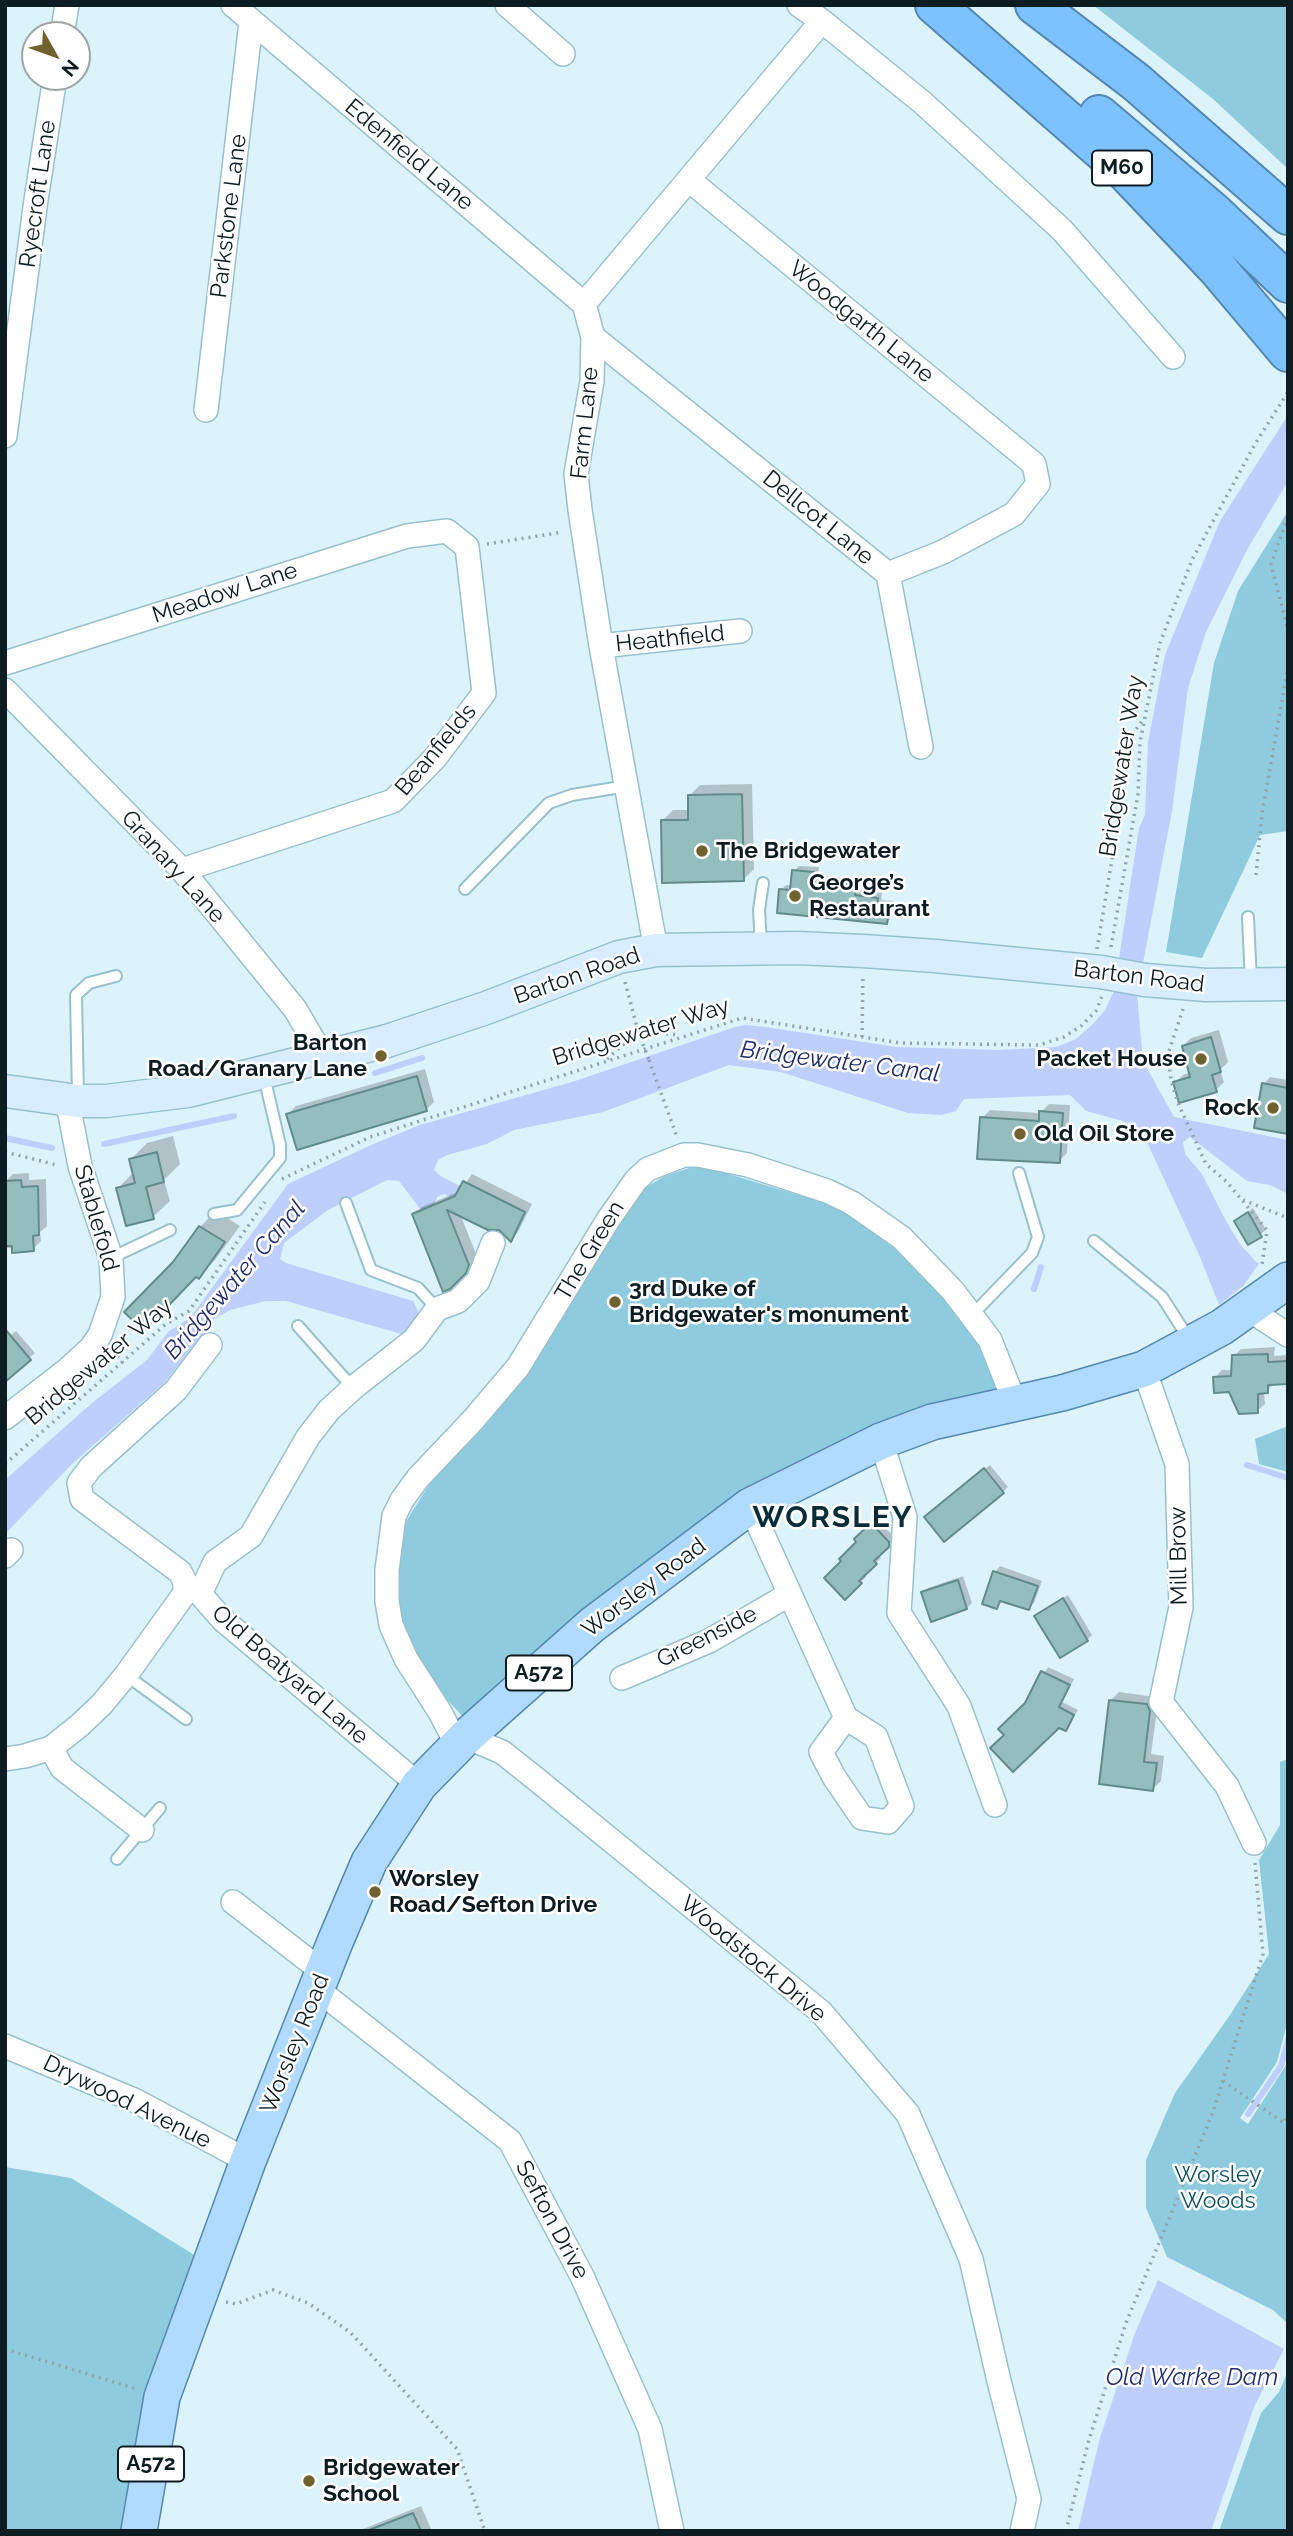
<!DOCTYPE html>
<meta charset="utf-8">
<style>
body{margin:0}
#map{position:relative;width:1293px;height:2536px;overflow:hidden;background:#dcf3fb;font-family:Raleway,sans-serif}
canvas{display:block}
.frame{position:absolute;inset:0;border:7px solid #0d1c20;pointer-events:none}
.north{position:absolute;left:21px;top:21px;width:70px;height:70px;box-sizing:border-box;background:#fff;border:2px solid #9ea4a6;border-radius:50%;rotate:130deg;font-size:19px;font-weight:700;line-height:28px;text-align:center;color:#0d1c20}
.north::after{content:'';display:block;margin:auto;width:24px;height:32px;background:#70622f;clip-path:polygon(50% 0,100% 100%,50% 72%,0 100%)}
</style>
<div id="map">
<canvas width="1293" height="2536"></canvas>
<div class="frame"></div>
<div class="north">N</div>
</div>
<script>
const ctx = document.querySelector('canvas').getContext('2d');
ctx.lineJoin = 'round';
function paint(path, color) { ctx.fillStyle = color; ctx.fill(path, 'evenodd'); }
const shape = rows => new Path2D(rows.map(r => 'M' + r).join(''));
function stroke(path, color, width, dash) { ctx.strokeStyle = color; ctx.lineWidth = width; ctx.lineCap = dash ? 'butt' : 'round'; ctx.setLineDash(dash || []); ctx.stroke(path); }
function drawText(font, color, halo, rows, align = 'center') {
  ctx.font = font + ' Raleway,sans-serif'; ctx.lineWidth = 5; ctx.setLineDash([]); ctx.textBaseline = 'middle'; ctx.strokeStyle = halo; ctx.fillStyle = color; for (const [text, x, y, turn = 0] of rows) {
    ctx.save(); ctx.translate(x, y); ctx.rotate((+turn || 0) * Math.PI / 180); ctx.textAlign = isNaN(turn) ? turn : align; if (halo) ctx.strokeText(text, 0, 0); ctx.fillText(text, 0, 0); ctx.restore();
  }
}
const green = shape([
 [1093,5,1288,5,1288,169,1213,99],
 [1288,511,1288,831,1260,835,1202,958,1166,952,1214,663,1238,591],
 [698,1165,829,1204,858,1217,889,1239,945,1298,975,1334,996,1373,998,1389,993,1397,880,1430,465,1719,442,1694,421,1662,403,1628,397,1585,397,1551,405,1523,429,1485,525,1378,576,1290,636,1193,665,1176],
 [1288,1426,1288,1472,1259,1464,1255,1439],
 [1288,1759,1288,2020,1277,2062,1240,2118,1248,2124,1288,2062,1288,2324,1273,2310,1167,2257,1146,2208,1146,2160,1175,2093,1230,2015,1269,1954,1259,1860,1280,1825,1280,1762],
 [5,2167,71,2178,199,2258,144,2531,5,2531],
 [1288,2371,1288,2531,1219,2531,1261,2413,1279,2392]
]);
const water = shape([
 [1288,415,1288,481,1248,548,1206,632,1188,688,1172,811,1137,994,1143,1061,1174,1117,1288,1140,1288,1194,1270,1185,1247,1181,1190,1137,1183,1142,1185,1154,1202,1174,1226,1221,1240,1244,1256,1262,1288,1280,1288,1301,1243,1286,1219,1305,1200,1257,1147,1142,1123,1121,1086,1111,1070,1095,964,1099,956,1111,941,1115,908,1113,781,1072,729,1065,603,1112,514,1130,487,1144,447,1155,438,1160,434,1170,442,1177,521,1216,515,1230,444,1194,437,1197,434,1205,466,1280,451,1287,421,1210,399,1181,387,1180,328,1210,284,1243,280,1259,286,1263,413,1301,418,1311,418,1319,412,1337,286,1301,266,1301,230,1310,214,1319,166,1381,72,1464,5,1534,5,1480,92,1403,147,1360,169,1331,190,1318,288,1184,371,1145,420,1125,572,1082,735,1027,746,1025,766,1027,896,1047,998,1050,1057,1047,1076,1039,1093,1024,1105,1010,1114,991,1139,828,1145,815,1148,742,1165,655,1220,521],
 [1158,2280,1284,2349,1254,2407,1211,2531,1078,2531,1099,2441,1135,2333]
]);
const pier = shape([
 [1261,1261,1288,1276,1288,1305,1265,1297,1243,1286]
]);
const shadow = shape([
 [752,784,754,869,744,879,662,821,673,810,690,810,689,796,700,785],
 [799,866,819,867,818,875,861,880,859,890,882,893,881,900,894,901,892,917,887,922,781,890,786,885,793,885,794,871],
 [1219,1030,1228,1062,1220,1070,1224,1082,1216,1090,1175,1083,1183,1075,1191,1072,1183,1046,1191,1038],
 [425,1069,434,1102,426,1110,288,1114,296,1106],
 [1270,1077,1288,1080,1288,1132,1264,1084],
 [1049,1104,1070,1105,1067,1153,1059,1161,982,1118,990,1110,1040,1113],
 [173,1136,180,1164,164,1180,170,1201,153,1217,118,1188,134,1172,131,1159,147,1143],
 [29,1173,29,1180,46,1179,47,1226,40,1232,41,1241,33,1249,5,1248,5,1182,13,1174],
 [472,1174,532,1204,518,1232,511,1240,499,1229,460,1214,477,1256,474,1263,449,1287,414,1214,422,1207,460,1191],
 [1253,1208,1266,1230,1249,1242,1236,1221],
 [216,1211,240,1226,215,1260,199,1276,174,1263,200,1227],
 [16,1331,35,1353,5,1379,5,1340],
 [1275,1347,1274,1356,1288,1355,1288,1382,1275,1384,1264,1392,1265,1404,1257,1411,1215,1377,1222,1370,1233,1370,1234,1356,1241,1349],
 [990,1465,1008,1487,1003,1492,931,1512],
 [877,1519,894,1537,893,1540,878,1555,881,1558,863,1575,866,1577,845,1597,859,1542,856,1539],
 [1000,1566,1042,1581,1034,1603,1029,1608,1003,1600,997,1607,984,1603,995,1572],
 [963,1576,972,1603,967,1608,923,1593,928,1588],
 [1068,1595,1092,1635,1087,1640,1037,1616],
 [1048,1667,1074,1679,1062,1702,1078,1710,1070,1724,1065,1729,1059,1726,1006,1735],
 [1119,1692,1155,1697,1158,1703,1151,1754,1164,1756,1161,1781,1153,1789,1111,1700],
 [421,2506,432,2531,358,2531]
]);
const stream = shape([
 [375,1073,422,1058],
 [5,1138,52,1148],
 [104,1144,234,1116],
 [1034,1289,1041,1267],
 [1247,1465,1288,1478],
 [1248,2114,1281,2066,1288,2040]
]);
const building = shape([
 [742,794,744,881,662,883,661,820,688,820,688,795,742,794],
 [792,870,814,872,814,880,856,885,855,895,878,898,877,904,890,906,887,924,777,913,779,889,790,890,792,870],
 [1211,1037,1221,1072,1212,1075,1217,1092,1179,1103,1173,1082,1190,1077,1182,1046,1211,1037],
 [417,1076,427,1111,297,1150,286,1114,417,1076],
 [1262,1083,1288,1088,1288,1134,1254,1128,1262,1083],
 [1039,1111,1063,1113,1060,1163,977,1159,980,1117,1039,1121,1039,1111],
 [157,1152,164,1182,146,1187,154,1219,126,1226,116,1188,135,1183,129,1159,157,1152],
 [21,1180,22,1187,38,1186,39,1235,33,1236,34,1251,12,1253,12,1246,5,1246,5,1181,21,1180],
 [463,1181,525,1212,511,1242,499,1230,488,1230,447,1210,469,1265,466,1273,450,1289,443,1292,412,1214,455,1196,463,1181],
 [1248,1212,1262,1237,1248,1245,1234,1221,1248,1212],
 [199,1226,225,1242,199,1279,196,1277,144,1331,124,1312,173,1262,199,1226],
 [5,1329,31,1360,5,1382,5,1329],
 [1268,1354,1268,1362,1288,1361,1288,1384,1268,1385,1268,1393,1258,1394,1258,1413,1239,1414,1229,1392,1214,1393,1213,1377,1231,1376,1232,1355,1268,1354],
 [984,1468,1004,1493,944,1542,924,1517,984,1468],
 [871,1523,889,1542,889,1547,874,1561,877,1564,859,1581,862,1583,845,1600,824,1578,841,1561,839,1559,856,1542,854,1539,871,1523],
 [993,1571,1038,1586,1029,1610,1000,1601,997,1609,982,1604,993,1571],
 [958,1580,967,1609,931,1622,921,1592,958,1580],
 [1063,1598,1088,1641,1060,1658,1034,1616,1063,1598],
 [1041,1671,1070,1685,1059,1707,1074,1715,1066,1731,1059,1728,1013,1772,990,1748,1004,1735,998,1729,1025,1703,1041,1671],
 [1109,1700,1147,1704,1150,1711,1144,1762,1157,1763,1153,1791,1099,1784,1109,1700],
 [413,2513,421,2531,370,2531,369,2530,413,2513]
]);
const path = shape([
 [1288,517,1271,564,1288,630],
 [487,544,563,532],
 [1256,875,1262,814,1288,666],
 [1111,947,1138,794,1140,742,1160,643,1192,560,1255,444,1288,392],
 [1097,949,1133,734,1144,718],
 [625,982,638,1031],
 [1183,1009,1168,1054,1171,1080,1178,1103,1206,1164,1227,1182,1267,1230,1262,1265],
 [862,1037,863,974],
 [607,1059,638,1031,679,1035],
 [649,1060,677,1137],
 [5,1152,57,1165],
 [282,1179,370,1137,742,1018,901,1043,1039,1045,1064,1037,1081,1026,1096,1011,1102,996],
 [1243,1200,1288,1218],
 [113,1351,123,1363],
 [5,1464,166,1324,189,1311,265,1202],
 [1223,2081,1284,2123],
 [1288,2112,1284,2123,1288,2125],
 [226,2302,236,2304,273,2290,308,2303,350,2332,457,2449,485,2531],
 [5,2349,137,2389],
 [1066,2531,1088,2443,1126,2323,1213,2112,1263,1954,1255,1863]
]);
const service = shape([
 [465,889,549,803,572,795,627,786],
 [1248,917,1251,983],
 [761,945,759,910,763,883],
 [78,1097,76,995,89,983,116,976],
 [346,1203,371,1270,418,1288,437,1309],
 [214,1214,237,1210,280,1158,280,1145,264,1076],
 [1094,1241,1162,1297,1189,1339],
 [111,1258,170,1230],
 [972,1315,1032,1253,1038,1237,1019,1173],
 [298,1326,353,1388],
 [126,1675,186,1719],
 [117,1859,160,1808]
]);
const minor = shape([
 [233,5,584,304],
 [507,5,563,54],
 [799,5,822,21,923,103,1062,230,1173,357],
 [62,35,67,5],
 [584,304,593,337,592,381,576,474,580,510,601,646,656,950],
 [584,304,822,21],
 [593,337,888,574,943,552,1014,514,1038,484,1034,464,689,180],
 [206,410,251,22],
 [5,436,36,200,55,77],
 [888,574,921,747],
 [601,646,740,631],
 [5,663,407,536,447,531,467,547,484,693,435,758,393,801,182,870],
 [5,690,182,870,295,1009,324,1058],
 [1248,1309,1288,1335],
 [1144,1369,1177,1464,1181,1607,1161,1702,1227,1786,1254,1843],
 [5,1418,67,1370,91,1348,100,1335,113,1297,111,1258,80,1166,67,1099],
 [881,1441,905,1517,899,1613,959,1706,995,1805],
 [750,1506,846,1718,876,1737,902,1806,888,1822,862,1818,834,1777,821,1752,846,1718],
 [5,1556,11,1550],
 [622,1678,709,1641,790,1594],
 [466,1737,502,1752,536,1779,821,2012,908,2114,971,2259,999,2381,1029,2499,1022,2531],
 [457,1745,440,1712,406,1659,391,1625,387,1601,387,1570,394,1516,402,1500,418,1478,473,1420,518,1367,608,1220,636,1180,648,1169,684,1155,698,1155,748,1165,827,1191,852,1203,902,1238,953,1291,990,1340,1015,1403],
 [51,1748,62,1768,142,1830],
 [5,1759,25,1756,51,1748,80,1725,102,1704,126,1675,185,1593,185,1582,180,1572,82,1499,79,1483,91,1467,176,1390,210,1345],
 [419,1785,223,1620,200,1594,215,1562,251,1536,308,1437,329,1410,353,1388,414,1340,437,1309,458,1301,478,1281,493,1243],
 [233,1902,323,1972],
 [317,1989,510,2141,582,2276,650,2429,672,2531],
 [5,2046,134,2100,248,2161]
]);
const secondary = shape([
 [1145,980,1206,985,1288,984],
 [5,1091,78,1101,106,1101,188,1091,387,1041,486,1008,619,957,656,950,797,948,863,951,935,956,1101,972]
]);
const primary = shape([
 [139,2531,162,2397,248,2161,335,1942,369,1862,419,1785,466,1737,592,1625,750,1506,881,1441,932,1422,1062,1393,1144,1369,1222,1327,1288,1280]
]);
const motorway = shape([
 [935,5,1125,171,1217,268,1288,352],
 [1035,5,1136,82,1288,215],
 [1099,115,1213,212,1288,283]
]);
const pathBridge = shape([
 [638,1031,649,1060]
]);
const secondaryBridge = shape([
 [1101,972,1145,980]
]);
const markers = [
 [702,851,7,"#70622f"],
 [795,896,7,"#70622f"],
 [381,1056,7,"#70622f"],
 [1201,1059,7,"#70622f"],
 [1273,1108,7,"#70622f"],
 [1020,1134,7,"#70622f"],
 [615,1302,7,"#70622f"],
 [375,1892,7,"#70622f"],
 [309,2481,7,"#70622f"]
];
const shields = [
 [1122,168,60],
 [539,1673,66],
 [151,2464,66]
];
const shieldNames = [
 ["M60",1122,168],
 ["A572",539,1673],
 ["A572",151,2464]
];
const streetNames = [
 ["Edenfield Lane",409,155,40],
 ["Ryecroft Lane",38,194,-82],
 ["Parkstone Lane",229,216,-83],
 ["Woodgarth Lane",861,322,39],
 ["Farm Lane",585,423,-84],
 ["Dellcot Lane",818,518,39],
 ["Meadow Lane",225,593,-18],
 ["Heathfield",670,639,-6],
 ["Beanfields",436,750,-50],
 ["Bridgewater Way",1122,766,-81],
 ["Granary Lane",173,867,48],
 ["Barton Road",577,976,-19],
 ["Barton Road",1139,977,7],
 ["Bridgewater Way",641,1032,-17],
 ["Stablefold",96,1218,74],
 ["The Green",590,1251,-59],
 ["Bridgewater Way",99,1362,-40],
 ["Mill Brow",1179,1556,-91],
 ["Worsley Road",644,1588,-37],
 ["Greenside",707,1637,-27],
 ["Old Boatyard Lane",290,1675,41],
 ["Woodstock Drive",753,1959,40],
 ["Worsley Road",295,2044,-68],
 ["Drywood Avenue",127,2102,26],
 ["Sefton Drive",552,2220,62]
];
const poiNames = [
 ["The Bridgewater",716,851],
 ["George’s",809,883],
 ["Restaurant",809,909],
 ["Barton",367,1043,"right"],
 ["Road/Granary Lane",367,1069,"right"],
 ["Packet House",1187,1059,"right"],
 ["Rock",1259,1108,"right"],
 ["Old Oil Store",1034,1134],
 ["3rd Duke of",629,1289],
 ["Bridgewater's monument",629,1315],
 ["Worsley",389,1879],
 ["Road/Sefton Drive",389,1905],
 ["Bridgewater",323,2468],
 ["School",323,2494]
];
const parkNames = [
 ["Worsley",1218,2175],
 ["Woods",1218,2201]
];
const waterNames = [
 ["Bridgewater Canal",840,1062,7],
 ["Bridgewater Canal",235,1280,-49],
 ["Old Warke Dam",1192,2378]
];
const districtNames = [
 ["WORSLEY",833,1518]
];
paint(green, '#8ecbdf');
paint(water, '#becefd');
paint(pier, '#dcf3fb');
paint(shadow, '#0003');
stroke(stream, '#becefd', 6);
paint(building, '#94bebd');
stroke(building, '#628b8a', 2);
stroke(service, '#99c0cd', 14);
stroke(minor, '#99c0cd', 26);
stroke(secondary, '#99c0cd', 35);
stroke(primary, '#5588b0', 38);
stroke(motorway, '#5588b0', 42);
stroke(path, '#90a4aa', 3.5, [2, 5]);
stroke(service, '#fff', 10);
stroke(minor, '#fff', 23);
stroke(secondary, '#d8edff', 32);
stroke(primary, '#b0dafe', 35);
stroke(motorway, '#7cc2fe', 38);
stroke(secondaryBridge, '#99c0cd', 35, []);
stroke(pathBridge, '#90a4aa', 3.5, [2, 5]);
stroke(secondaryBridge, '#d8edff', 32);
for (const [x, y, r, color] of markers) { const dot = new Path2D(); dot.arc(x, y, r, 0, 2 * Math.PI); ctx.fillStyle = color; ctx.fill(dot); stroke(dot, '#fff', 2.5); }
for (const [x, y, w] of shields) { const box = new Path2D(); box.roundRect(x - w / 2, y - 17.5, w, 35, 5); ctx.fillStyle = '#fff'; ctx.fill(box); stroke(box, '#0d1c20', 2); }
drawText('bold 21px', '#0d1c20', null, shieldNames);
drawText('23px', '#0d1c20', '#fff', streetNames);
drawText('bold 23px', '#0d1c20', '#fff', poiNames, 'left');
drawText('23px', '#0b5062', '#fff', parkNames);
drawText('italic 24px', '#202d6f', '#fff', waterNames);
ctx.letterSpacing = '2px';
drawText('bold 30px', '#092e39', '#fff', districtNames);
ctx.letterSpacing = '0px';
</script>
